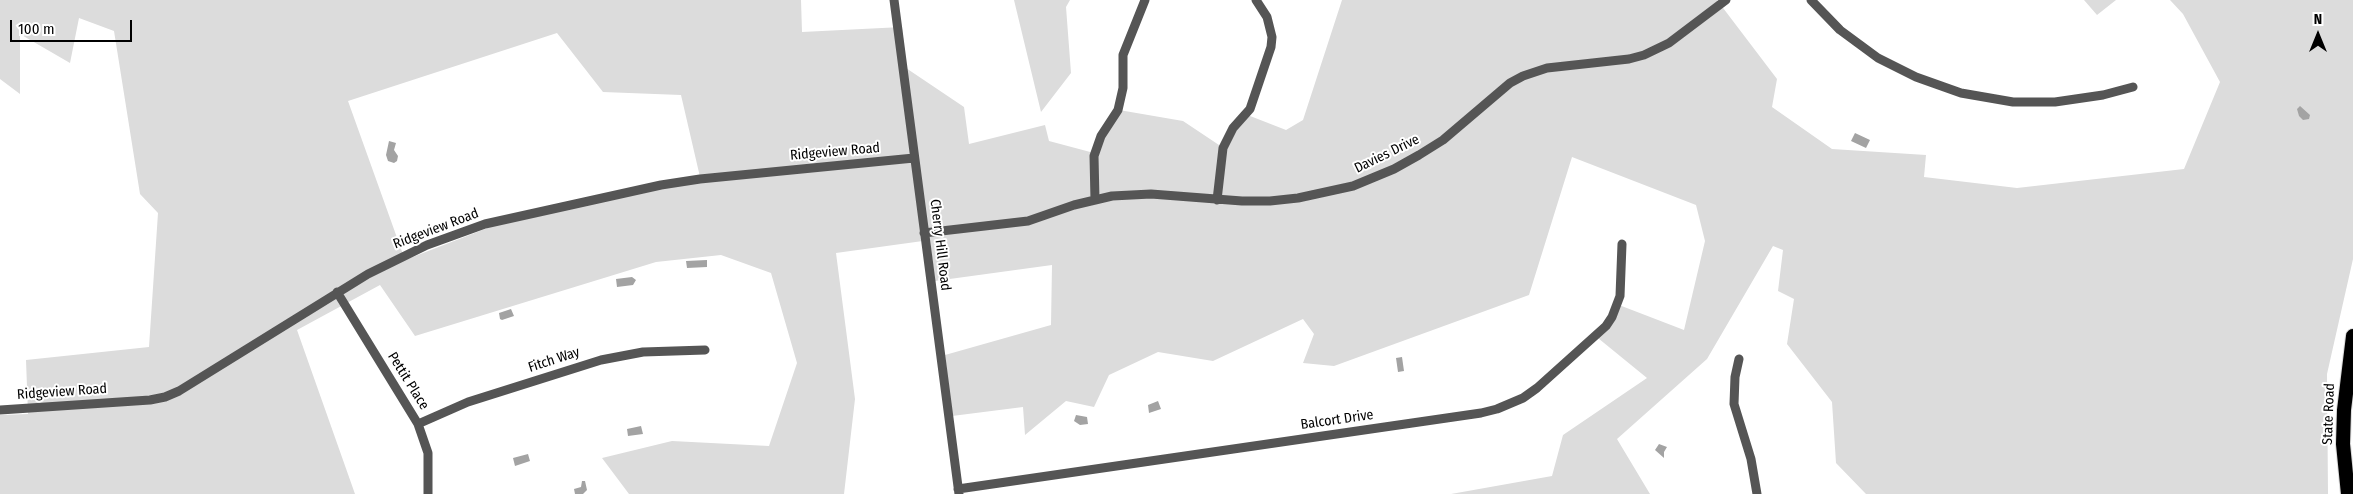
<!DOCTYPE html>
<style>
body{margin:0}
#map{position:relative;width:2353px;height:494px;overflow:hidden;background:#fff;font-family:"Fira Sans Condensed",sans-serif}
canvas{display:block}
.north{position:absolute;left:2293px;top:10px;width:50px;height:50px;-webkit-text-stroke:4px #fff;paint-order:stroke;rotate:0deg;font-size:14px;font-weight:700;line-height:20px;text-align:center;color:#000}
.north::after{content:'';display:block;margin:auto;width:18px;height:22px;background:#000;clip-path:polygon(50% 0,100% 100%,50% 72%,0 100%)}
.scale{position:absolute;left:10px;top:20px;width:122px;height:22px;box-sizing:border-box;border:2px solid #000;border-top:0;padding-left:6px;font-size:15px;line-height:18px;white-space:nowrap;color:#000;-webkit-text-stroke:4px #fff;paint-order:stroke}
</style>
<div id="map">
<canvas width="2353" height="494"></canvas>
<div class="north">N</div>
<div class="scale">100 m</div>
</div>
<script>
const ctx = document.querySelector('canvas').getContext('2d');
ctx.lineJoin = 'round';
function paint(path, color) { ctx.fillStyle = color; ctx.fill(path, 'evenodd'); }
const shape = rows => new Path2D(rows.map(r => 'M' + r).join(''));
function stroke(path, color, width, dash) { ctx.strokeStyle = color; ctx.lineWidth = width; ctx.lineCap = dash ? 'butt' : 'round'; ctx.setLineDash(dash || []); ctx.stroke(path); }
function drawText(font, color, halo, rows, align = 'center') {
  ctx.font = font + ' "Fira Sans Condensed",sans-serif'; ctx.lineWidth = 4; ctx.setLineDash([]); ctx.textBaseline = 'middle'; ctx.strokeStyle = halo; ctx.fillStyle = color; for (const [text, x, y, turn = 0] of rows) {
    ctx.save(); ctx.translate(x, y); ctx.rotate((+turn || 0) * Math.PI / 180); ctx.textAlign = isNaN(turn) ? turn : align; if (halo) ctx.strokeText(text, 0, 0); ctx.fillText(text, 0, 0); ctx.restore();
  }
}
const green = shape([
 [0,0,801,0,802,32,902,27,906,68,964,107,969,144,1045,125,1049,141,1094,153,1119,110,1183,121,1222,147,1245,114,1286,130,1303,120,1342,0,1717,0,1777,79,1772,107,1832,149,1926,155,1924,177,2017,188,2184,169,2220,82,2183,14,2170,0,2353,0,2353,259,2327,374,2328,494,1866,494,1836,463,1832,402,1787,344,1794,299,1778,291,1783,250,1773,246,1707,359,1617,439,1650,494,1451,494,1552,476,1563,435,1647,378,1593,334,1619,305,1684,330,1705,241,1696,205,1572,157,1529,295,1334,366,1303,363,1314,334,1303,319,1213,361,1158,352,1109,375,1094,407,1066,401,1025,435,1023,407,952,416,945,355,1051,325,1052,265,935,281,930,240,836,253,855,399,844,494,629,494,602,458,672,441,769,446,797,363,771,273,721,255,656,262,415,336,380,285,297,330,355,494,0,494,0,415,28,414,26,360,149,347,158,213,140,194,114,31,79,18,70,63,20,34,20,94,0,79],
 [557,33,603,92,681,95,700,177,534,210,405,260,348,101],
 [1014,0,1070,0,1066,7,1071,73,1041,112],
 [2084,0,2116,0,2097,15]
]);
const water = shape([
 [2300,106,2310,115,2309,119,2303,120,2299,116,2297,109],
 [1855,133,1870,140,1866,148,1851,141],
 [389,141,396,143,394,150,398,156,397,161,394,163,388,161,386,155],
 [707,260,707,267,687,268,686,261],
 [632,277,636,280,633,285,617,287,616,279],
 [511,309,514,316,502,320,500,319,499,313],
 [1402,357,1404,371,1398,372,1396,358],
 [1158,401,1161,409,1149,413,1148,405],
 [1076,415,1087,417,1088,424,1080,425,1074,421],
 [641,426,643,434,628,436,627,429],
 [1659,444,1667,447,1664,452,1664,458,1655,450],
 [528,454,530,461,515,466,513,458],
 [582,481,585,481,587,490,583,494,575,494,574,489,581,487]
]);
const minor = shape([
 [894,0,959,494],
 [1811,0,1840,30,1878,58,1916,77,1961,93,2013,102,2055,102,2103,95,2133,87],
 [1095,200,1094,156,1101,136,1118,110,1123,88,1123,55,1145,0],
 [1217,200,1223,148,1233,128,1250,109,1271,47,1272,37,1267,17,1256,0],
 [924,233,1028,221,1074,205,1112,196,1151,194,1242,201,1270,201,1298,198,1353,186,1394,169,1419,155,1443,140,1510,83,1523,76,1547,68,1629,59,1644,55,1669,43,1726,0],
 [337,292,418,424,428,453,428,494],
 [1739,359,1735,377,1734,404,1751,459,1757,494],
 [0,410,150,400,165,397,179,391,368,274,427,245,485,224,661,185,700,179,914,158],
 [418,424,468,402,601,360,643,352,705,350],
 [958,489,1481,413,1497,409,1523,398,1537,388,1606,326,1612,317,1620,296,1622,244]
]);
const highway = shape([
 [2348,494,2343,444,2344,410,2353,336]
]);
const streetNames = [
 ["Ridgeview Road",835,152,-5],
 ["Davies Drive",1387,154,-26],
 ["Ridgeview Road",436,229,-21],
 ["Cherry Hill Road",940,245,83],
 ["Fitch Way",554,360,-18],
 ["Pettit Place",408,381,58],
 ["Ridgeview Road",62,392,-4],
 ["State Road",2329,414,-88],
 ["Balcort Drive",1337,420,-8]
];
paint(green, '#dcdcdc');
paint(water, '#a3a3a3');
stroke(highway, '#dbdbdb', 16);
stroke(minor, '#555', 9);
stroke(highway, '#000', 14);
drawText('14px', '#000', '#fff', streetNames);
</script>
